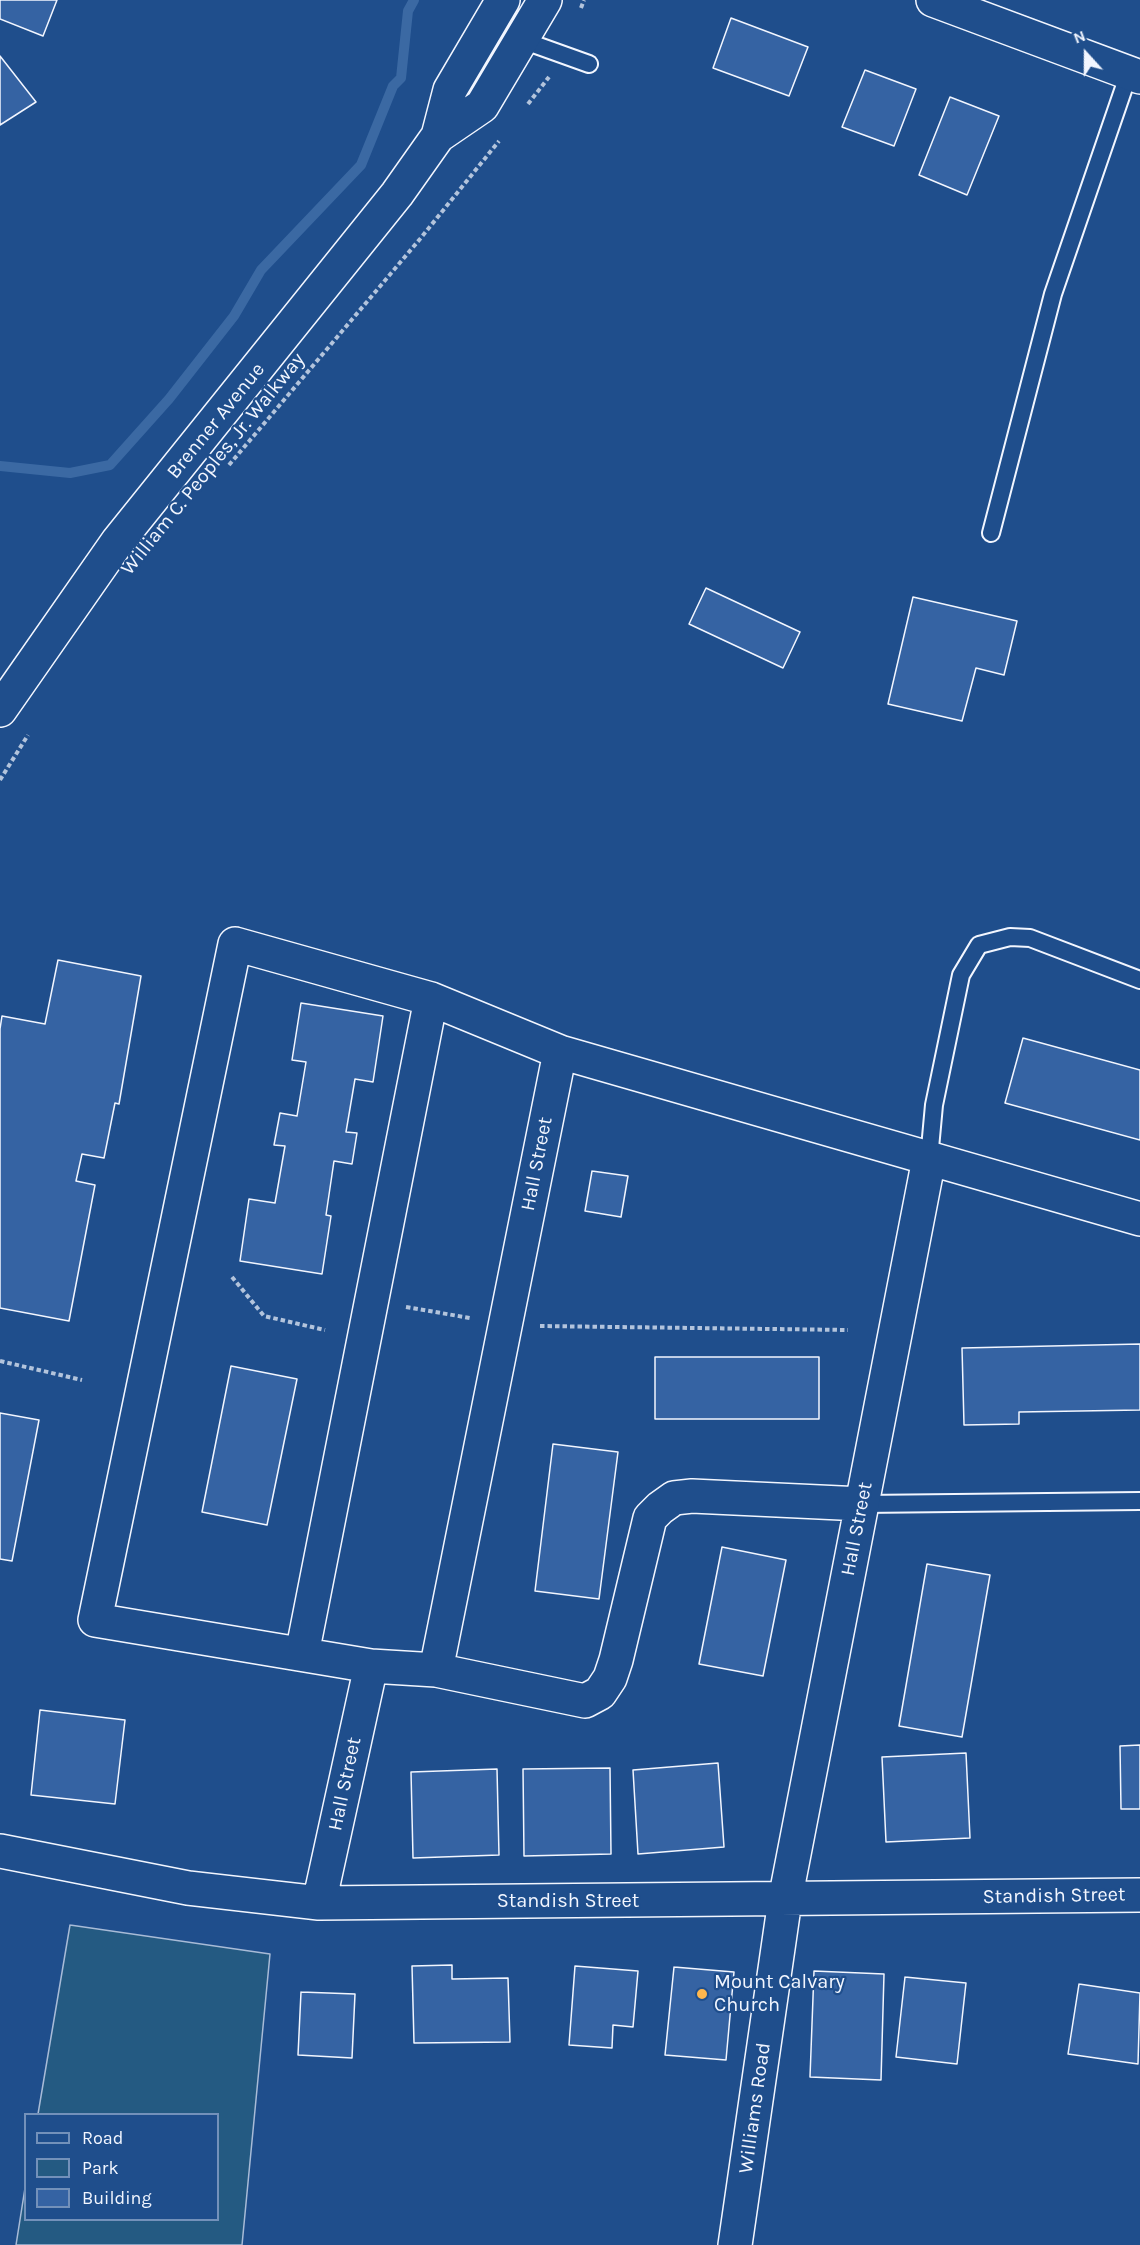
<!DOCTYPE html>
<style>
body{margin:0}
#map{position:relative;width:1140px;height:2245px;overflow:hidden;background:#1f4e8c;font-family:Karla,sans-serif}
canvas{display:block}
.legend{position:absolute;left:24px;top:2113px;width:195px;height:108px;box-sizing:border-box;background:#1f4e8c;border:2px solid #7391ba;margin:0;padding:8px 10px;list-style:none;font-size:18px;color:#f2f6ff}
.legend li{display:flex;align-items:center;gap:12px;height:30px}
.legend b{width:30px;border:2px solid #7391ba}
.north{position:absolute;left:1056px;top:24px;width:60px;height:60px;-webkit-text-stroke:4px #1f4e8c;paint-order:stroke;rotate:339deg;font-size:16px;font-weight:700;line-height:24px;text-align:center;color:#f2f6ff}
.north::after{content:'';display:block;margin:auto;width:21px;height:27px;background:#f2f6ff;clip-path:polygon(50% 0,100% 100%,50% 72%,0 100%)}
</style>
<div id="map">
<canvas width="1140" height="2245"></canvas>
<ul class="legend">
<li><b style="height:8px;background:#1f4e8c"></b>Road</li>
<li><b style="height:16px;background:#245a82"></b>Park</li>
<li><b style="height:16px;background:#3563a3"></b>Building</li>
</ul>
<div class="north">N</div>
</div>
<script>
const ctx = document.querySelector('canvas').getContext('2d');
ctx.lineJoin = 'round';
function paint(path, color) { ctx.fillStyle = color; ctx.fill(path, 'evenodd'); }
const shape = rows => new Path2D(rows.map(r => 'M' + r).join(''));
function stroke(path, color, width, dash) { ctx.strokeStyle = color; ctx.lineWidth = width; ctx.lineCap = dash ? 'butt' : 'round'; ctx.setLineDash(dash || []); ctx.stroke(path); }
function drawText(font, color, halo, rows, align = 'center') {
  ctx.font = font + ' Karla,sans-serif'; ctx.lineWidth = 4.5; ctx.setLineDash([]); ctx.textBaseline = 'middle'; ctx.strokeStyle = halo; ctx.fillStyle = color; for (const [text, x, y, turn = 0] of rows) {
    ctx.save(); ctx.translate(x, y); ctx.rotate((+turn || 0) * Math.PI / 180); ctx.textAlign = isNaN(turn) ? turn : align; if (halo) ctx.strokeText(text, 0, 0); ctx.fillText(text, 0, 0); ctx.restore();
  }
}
const green = shape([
 [70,1925,270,1954,242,2245,16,2245,25,2188,26,2220,218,2220,218,2114,38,2114,70,1925]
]);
const stream = shape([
 [0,466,70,473,110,465,169,399,234,316,261,270,361,165,393,86,401,78,408,11,414,0]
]);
const building = shape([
 [0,0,57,0,43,36,0,19,0,0],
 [731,18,808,47,789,96,713,68,731,18],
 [0,56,36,102,0,125,0,56],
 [865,70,916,89,894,146,842,127,865,70],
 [950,97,999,116,967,195,919,175,950,97],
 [706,588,800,632,783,668,689,624,706,588],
 [913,597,1017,621,1004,675,976,668,962,721,888,704,913,597],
 [58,960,141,976,119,1104,115,1103,104,1158,82,1154,76,1181,95,1185,69,1321,0,1308,0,1029,2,1016,45,1024,58,960],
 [301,1003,383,1016,373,1082,355,1079,346,1132,357,1133,352,1164,334,1161,326,1215,331,1216,322,1274,240,1261,249,1199,275,1203,285,1146,274,1145,280,1113,297,1116,306,1062,292,1060,301,1003],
 [1023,1038,1140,1070,1140,1140,1005,1103,1023,1038],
 [592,1171,628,1176,621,1217,585,1211,592,1171],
 [1140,1344,1140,1410,1019,1412,1019,1424,964,1425,962,1348,1140,1344],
 [655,1357,819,1357,819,1419,655,1419,655,1357],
 [231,1366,297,1379,267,1525,202,1512,231,1366],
 [0,1413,39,1420,12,1561,0,1559,0,1413],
 [553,1444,618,1452,599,1599,535,1591,553,1444],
 [722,1547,786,1560,763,1676,699,1664,722,1547],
 [927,1564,990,1575,962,1737,899,1726,927,1564],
 [40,1710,125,1720,115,1804,31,1795,40,1710],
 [1140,1745,1140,1809,1121,1809,1120,1746,1140,1745],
 [966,1753,970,1838,886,1842,882,1757,966,1753],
 [718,1763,724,1847,638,1854,633,1770,718,1763],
 [610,1768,611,1854,524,1856,523,1769,610,1768],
 [497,1769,499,1855,413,1858,411,1772,497,1769],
 [452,1965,452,1979,508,1978,510,2042,414,2043,412,1966,452,1965],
 [575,1966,638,1971,633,2027,613,2025,612,2048,569,2045,575,1966],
 [674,1967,734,1972,726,2060,665,2055,674,1967],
 [814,1971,884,1974,881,2080,810,2077,814,1971],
 [905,1977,966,1983,957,2064,896,2057,905,1977],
 [1079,1984,1140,1993,1138,2064,1068,2054,1079,1984],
 [301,1992,355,1994,352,2058,298,2055,301,1992]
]);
const path = shape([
 [581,8,584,0],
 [528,104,549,77],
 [229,465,420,239,499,141],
 [0,780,28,735],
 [232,1277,264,1316,325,1330],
 [406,1307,470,1318],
 [540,1326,848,1330],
 [0,1361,82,1380]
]);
const service = shape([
 [522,40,589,64],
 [991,533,1053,294,1129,73],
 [929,1159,934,1105,961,975,979,945,1010,937,1030,938,1140,980],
 [862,1504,1140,1501]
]);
const minor = shape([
 [933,0,1140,77],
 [302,1654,431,999],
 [371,1666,95,1620,235,944,431,999,560,1052,1140,1219],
 [436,1670,585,1701,600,1693,610,1678,616,1660,650,1518,660,1508,674,1498,692,1496,862,1504],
 [0,1851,188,1888,319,1903,1140,1895],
 [319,1903,371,1666,436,1670,560,1052],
 [735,2245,785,1900,929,1159]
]);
const tertiary = shape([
 [438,136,482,106,545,0],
 [0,710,118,541,397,194,438,136,450,90,503,0]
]);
const markers = [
 [702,1994,6,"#ffb74d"]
];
const streetNames = [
 ["Brenner Avenue",216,421,-51],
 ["William C. Peoples, Jr. Walkway",213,464,-51],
 ["Hall Street",537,1164,-79],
 ["Hall Street",857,1529,-79],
 ["Hall Street",345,1784,-78],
 ["Standish Street",1054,1896,-1],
 ["Standish Street",568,1901],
 ["Williams Road",755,2108,-82]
];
const poiNames = [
 ["Mount Calvary",714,1982],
 ["Church",714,2005]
];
paint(green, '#245a82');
stroke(green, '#a8bbd7', 1.5);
stroke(stream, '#3b69a3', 10);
paint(building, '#3563a3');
stroke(building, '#f2f6ff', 1.5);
stroke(service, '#f2f6ff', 20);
stroke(minor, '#f2f6ff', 36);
stroke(tertiary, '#f2f6ff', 36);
stroke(path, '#b3c4dc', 4, [4.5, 3]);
stroke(service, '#1f4e8c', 16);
stroke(minor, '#1f4e8c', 33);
stroke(tertiary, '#1f4e8c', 33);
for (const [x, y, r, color] of markers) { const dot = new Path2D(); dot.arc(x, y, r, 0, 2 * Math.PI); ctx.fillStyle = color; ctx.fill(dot); stroke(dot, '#1f4e8c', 2); }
drawText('20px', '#f2f6ff', '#1f4e8c', streetNames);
drawText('20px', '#f2f6ff', '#1f4e8c', poiNames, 'left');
</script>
